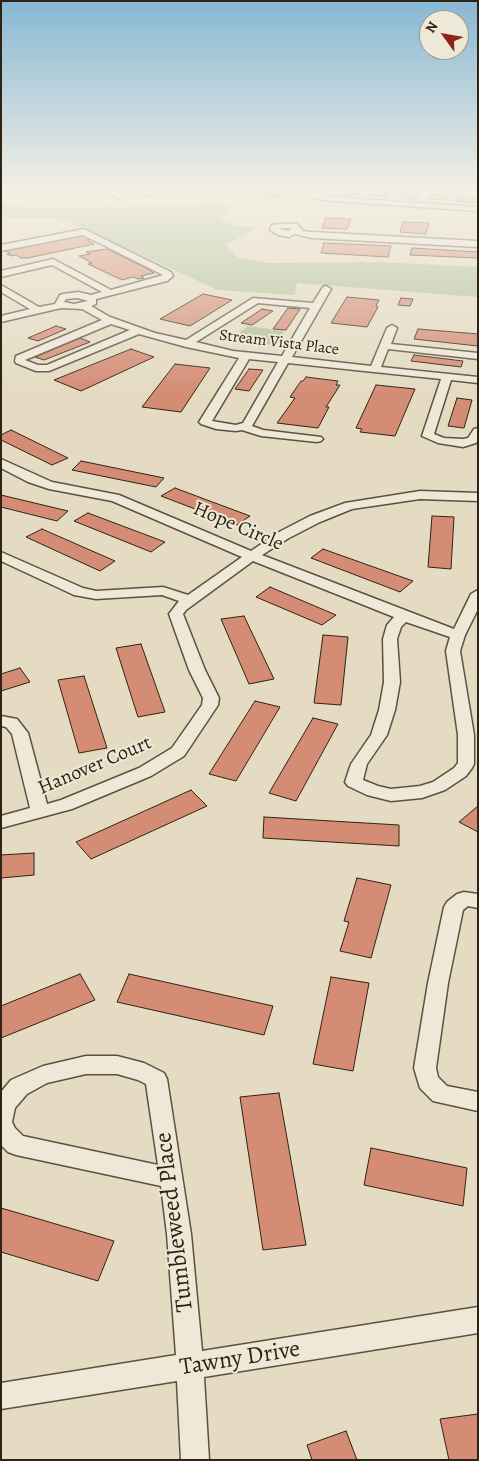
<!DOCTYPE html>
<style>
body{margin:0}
#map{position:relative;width:479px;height:1461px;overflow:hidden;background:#e5dbc2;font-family:Alegreya,serif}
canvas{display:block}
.frame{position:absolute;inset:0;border:2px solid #2f2314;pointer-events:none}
.north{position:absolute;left:419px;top:10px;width:50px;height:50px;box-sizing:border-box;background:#eee8d7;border:1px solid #a29989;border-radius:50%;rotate:302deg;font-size:14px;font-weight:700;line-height:20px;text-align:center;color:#2f2314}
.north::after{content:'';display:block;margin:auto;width:18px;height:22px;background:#8f2418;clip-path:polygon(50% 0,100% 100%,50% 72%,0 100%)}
</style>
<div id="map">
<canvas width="479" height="1461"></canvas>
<div class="frame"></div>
<div class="north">N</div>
</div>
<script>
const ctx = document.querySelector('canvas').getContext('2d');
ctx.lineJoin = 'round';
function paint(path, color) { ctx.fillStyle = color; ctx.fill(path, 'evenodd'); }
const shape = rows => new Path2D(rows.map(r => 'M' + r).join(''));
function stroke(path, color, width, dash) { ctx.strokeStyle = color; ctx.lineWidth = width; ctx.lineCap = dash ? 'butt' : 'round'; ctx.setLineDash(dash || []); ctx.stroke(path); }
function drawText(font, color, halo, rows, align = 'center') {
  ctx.font = font + ' Alegreya,serif'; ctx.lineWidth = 4; ctx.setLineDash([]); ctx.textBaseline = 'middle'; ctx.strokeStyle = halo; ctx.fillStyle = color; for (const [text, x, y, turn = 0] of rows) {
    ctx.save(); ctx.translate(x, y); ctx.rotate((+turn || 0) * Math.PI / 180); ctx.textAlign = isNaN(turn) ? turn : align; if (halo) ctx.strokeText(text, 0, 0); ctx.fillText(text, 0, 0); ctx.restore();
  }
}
const green = shape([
 [1,204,30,208,232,205,220,219,232,225,256,228,226,245,238,258,268,263,379,262,478,267,478,297,297,283,295,295,218,290,62,219,1,218],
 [248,326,284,331,275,344,268,345,234,339,234,337]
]);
const building = shape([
 [74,188,97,188,94,191,86,191,83,194,69,193,74,188],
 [348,189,364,190,361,195,344,195,348,189],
 [145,190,161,190,157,197,140,196,145,190],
 [279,191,286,195,270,198,262,193,279,191],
 [373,191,390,192,387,197,371,195,373,191],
 [401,193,418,194,416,199,399,197,401,193],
 [429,194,446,195,445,200,428,199,429,194],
 [457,196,475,198,473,203,463,202,456,201,457,196],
 [326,218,351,219,347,229,322,228,326,218],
 [403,222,429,223,426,234,400,232,403,222],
 [79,234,93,239,87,240,94,244,28,258,21,258,16,255,11,256,7,254,11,254,4,250,79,234],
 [324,243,391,246,388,257,321,253,324,243],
 [412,248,478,252,478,258,410,255,412,248],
 [107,249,146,268,154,273,141,276,144,278,138,279,133,277,122,280,88,264,92,263,79,256,90,254,86,252,107,249],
 [203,294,232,300,190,326,160,319,203,294],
 [347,297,379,300,376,306,378,307,367,327,331,323,347,297],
 [401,298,413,299,410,306,398,305,401,298],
 [288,308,300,309,286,330,273,329,288,308],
 [262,309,273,311,252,325,241,323,262,309],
 [56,326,66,329,38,341,28,338,56,326],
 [418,329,478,334,478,346,414,339,418,329],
 [80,338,90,342,44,360,35,357,80,338],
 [131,349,154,357,81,391,54,380,131,349],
 [414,355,463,361,461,367,411,361,414,355],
 [175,364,210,368,181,412,142,407,175,364],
 [249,369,263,370,249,391,235,389,249,369],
 [306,377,338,381,336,385,340,385,326,407,329,407,318,428,277,423,295,398,290,397,301,381,303,381,306,377],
 [376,385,415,389,395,436,360,432,362,429,356,428,376,385],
 [457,398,472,400,464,428,448,426,457,398],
 [11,430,68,458,52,465,1,440,1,435,11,430],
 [81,461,164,478,156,487,72,470,81,461],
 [175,488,250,516,237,525,161,496,175,488],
 [1,495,68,511,57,521,1,507,1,495],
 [88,513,165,542,151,552,74,521,88,513],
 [432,516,454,517,451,569,428,567,432,516],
 [42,529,115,561,100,571,26,537,42,529],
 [323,549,413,581,400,592,311,558,323,549],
 [270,587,336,615,322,625,256,597,270,587],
 [244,616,274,679,249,684,221,619,244,616],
 [323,635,348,637,341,705,314,703,323,635],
 [141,644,165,712,138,717,116,648,141,644],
 [20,668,30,682,1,691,1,674,20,668],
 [84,676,107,748,79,753,58,680,84,676],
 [255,701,280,707,236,781,209,774,255,701],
 [313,718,338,724,296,801,269,793,313,718],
 [191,790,207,806,91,859,76,842,191,790],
 [478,806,478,832,459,822,478,806],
 [264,817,399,825,399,846,263,838,264,817],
 [34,853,34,875,1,878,1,855,34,853],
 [357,878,391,885,371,958,340,951,349,922,344,921,357,878],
 [80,974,95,1000,1,1038,1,1006,80,974],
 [129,974,273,1006,264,1035,117,1002,129,974],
 [331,977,369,983,353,1071,313,1064,331,977],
 [279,1093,306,1245,263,1250,240,1097,279,1093],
 [371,1148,467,1168,463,1206,364,1185,371,1148],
 [1,1208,114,1241,98,1281,1,1252,1,1208],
 [478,1414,478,1460,449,1460,440,1419,478,1414],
 [346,1431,357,1460,312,1460,307,1445,346,1431]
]);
const minor = shape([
 [119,188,127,188,121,199,118,199,114,197,119,188],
 [292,188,304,188,332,197,478,207,478,211,332,201,313,198,292,188],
 [282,224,297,224,303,231,312,232,478,241,478,247,312,238,295,234,289,237,278,235,270,230,272,225,282,224],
 [292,228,288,231,279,229,282,228,292,228],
 [84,229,171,272,173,276,167,281,96,299,96,304,91,306,110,317,155,333,186,340,253,298,313,303,323,287,326,286,331,289,292,357,371,366,387,328,392,325,397,328,391,344,478,353,478,359,388,349,381,367,478,377,478,383,451,380,434,434,444,438,463,439,468,438,474,429,478,428,478,441,476,443,463,447,438,443,422,436,441,379,288,363,252,426,263,430,321,437,323,439,321,441,317,442,261,436,242,430,236,431,216,429,201,424,199,422,239,358,186,347,139,334,49,371,36,371,16,363,15,361,16,356,102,320,82,309,61,308,1,322,1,316,30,309,1,292,1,285,39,307,55,304,60,295,63,294,78,292,91,295,102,292,52,265,1,277,1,271,53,259,111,290,163,275,83,235,1,251,1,245,84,229],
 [78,298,88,301,74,304,64,302,66,299,78,298],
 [258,303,310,308,282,356,233,351,196,342,258,303],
 [111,324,130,330,47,365,38,365,25,360,111,324],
 [249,359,278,362,243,423,236,425,212,421,249,359],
 [1,459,52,482,119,495,251,551,279,532,310,516,345,503,420,491,478,493,478,501,420,499,352,509,320,522,289,538,262,555,454,629,471,594,478,590,478,609,465,635,460,651,474,735,474,764,472,768,466,776,445,790,422,798,391,801,367,795,348,786,345,782,351,764,371,735,379,710,384,682,383,639,387,625,394,617,253,561,186,610,183,614,205,670,219,698,218,705,184,756,151,776,72,809,1,828,1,816,30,808,12,734,6,727,1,726,1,716,17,719,28,733,47,804,61,800,139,768,172,748,202,705,203,698,189,670,169,614,179,601,162,595,96,599,74,595,1,561,1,552,83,588,96,591,163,587,188,595,242,557,112,501,49,489,28,482,1,468,1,459],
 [406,622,450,637,446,651,458,735,458,763,454,768,433,782,420,786,391,789,378,786,363,780,367,764,387,735,395,710,400,682,397,639,401,627,406,622],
 [464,892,478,894,478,908,468,906,463,910,448,983,436,1068,438,1077,447,1086,478,1092,478,1111,433,1101,420,1088,414,1068,428,983,444,907,447,902,457,894,464,892],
 [86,1056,117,1056,144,1063,164,1073,167,1079,191,1234,202,1351,478,1307,478,1333,204,1377,209,1460,181,1460,177,1381,1,1409,1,1383,176,1355,167,1234,161,1186,16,1155,8,1152,1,1145,1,1092,11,1080,43,1066,86,1056],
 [86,1074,117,1074,138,1080,146,1084,158,1165,23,1136,15,1128,12,1122,15,1108,27,1094,47,1083,86,1074]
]);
const farStreetnames = [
 ["Stream Vista Place",279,343,7]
];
const streetNames = [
 ["Hope Circle",238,527,23],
 ["Hanover Court",95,766,-23]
];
const nearStreetnames = [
 ["Tumbleweed Place",175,1222,-97],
 ["Tawny Drive",240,1359,-9]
];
paint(green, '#afc198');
paint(building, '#d58c75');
stroke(building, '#2f2314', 1);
stroke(minor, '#5c5140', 3);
paint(minor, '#eee8d7');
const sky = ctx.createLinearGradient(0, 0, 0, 393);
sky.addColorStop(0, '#87b7d4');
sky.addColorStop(0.48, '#f3efe4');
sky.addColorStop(1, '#f3efe400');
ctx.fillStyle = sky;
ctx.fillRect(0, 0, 479, 393);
drawText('16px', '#2f2314', '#eee8d7', farStreetnames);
drawText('20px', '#2f2314', '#eee8d7', streetNames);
drawText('24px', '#2f2314', '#eee8d7', nearStreetnames);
</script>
